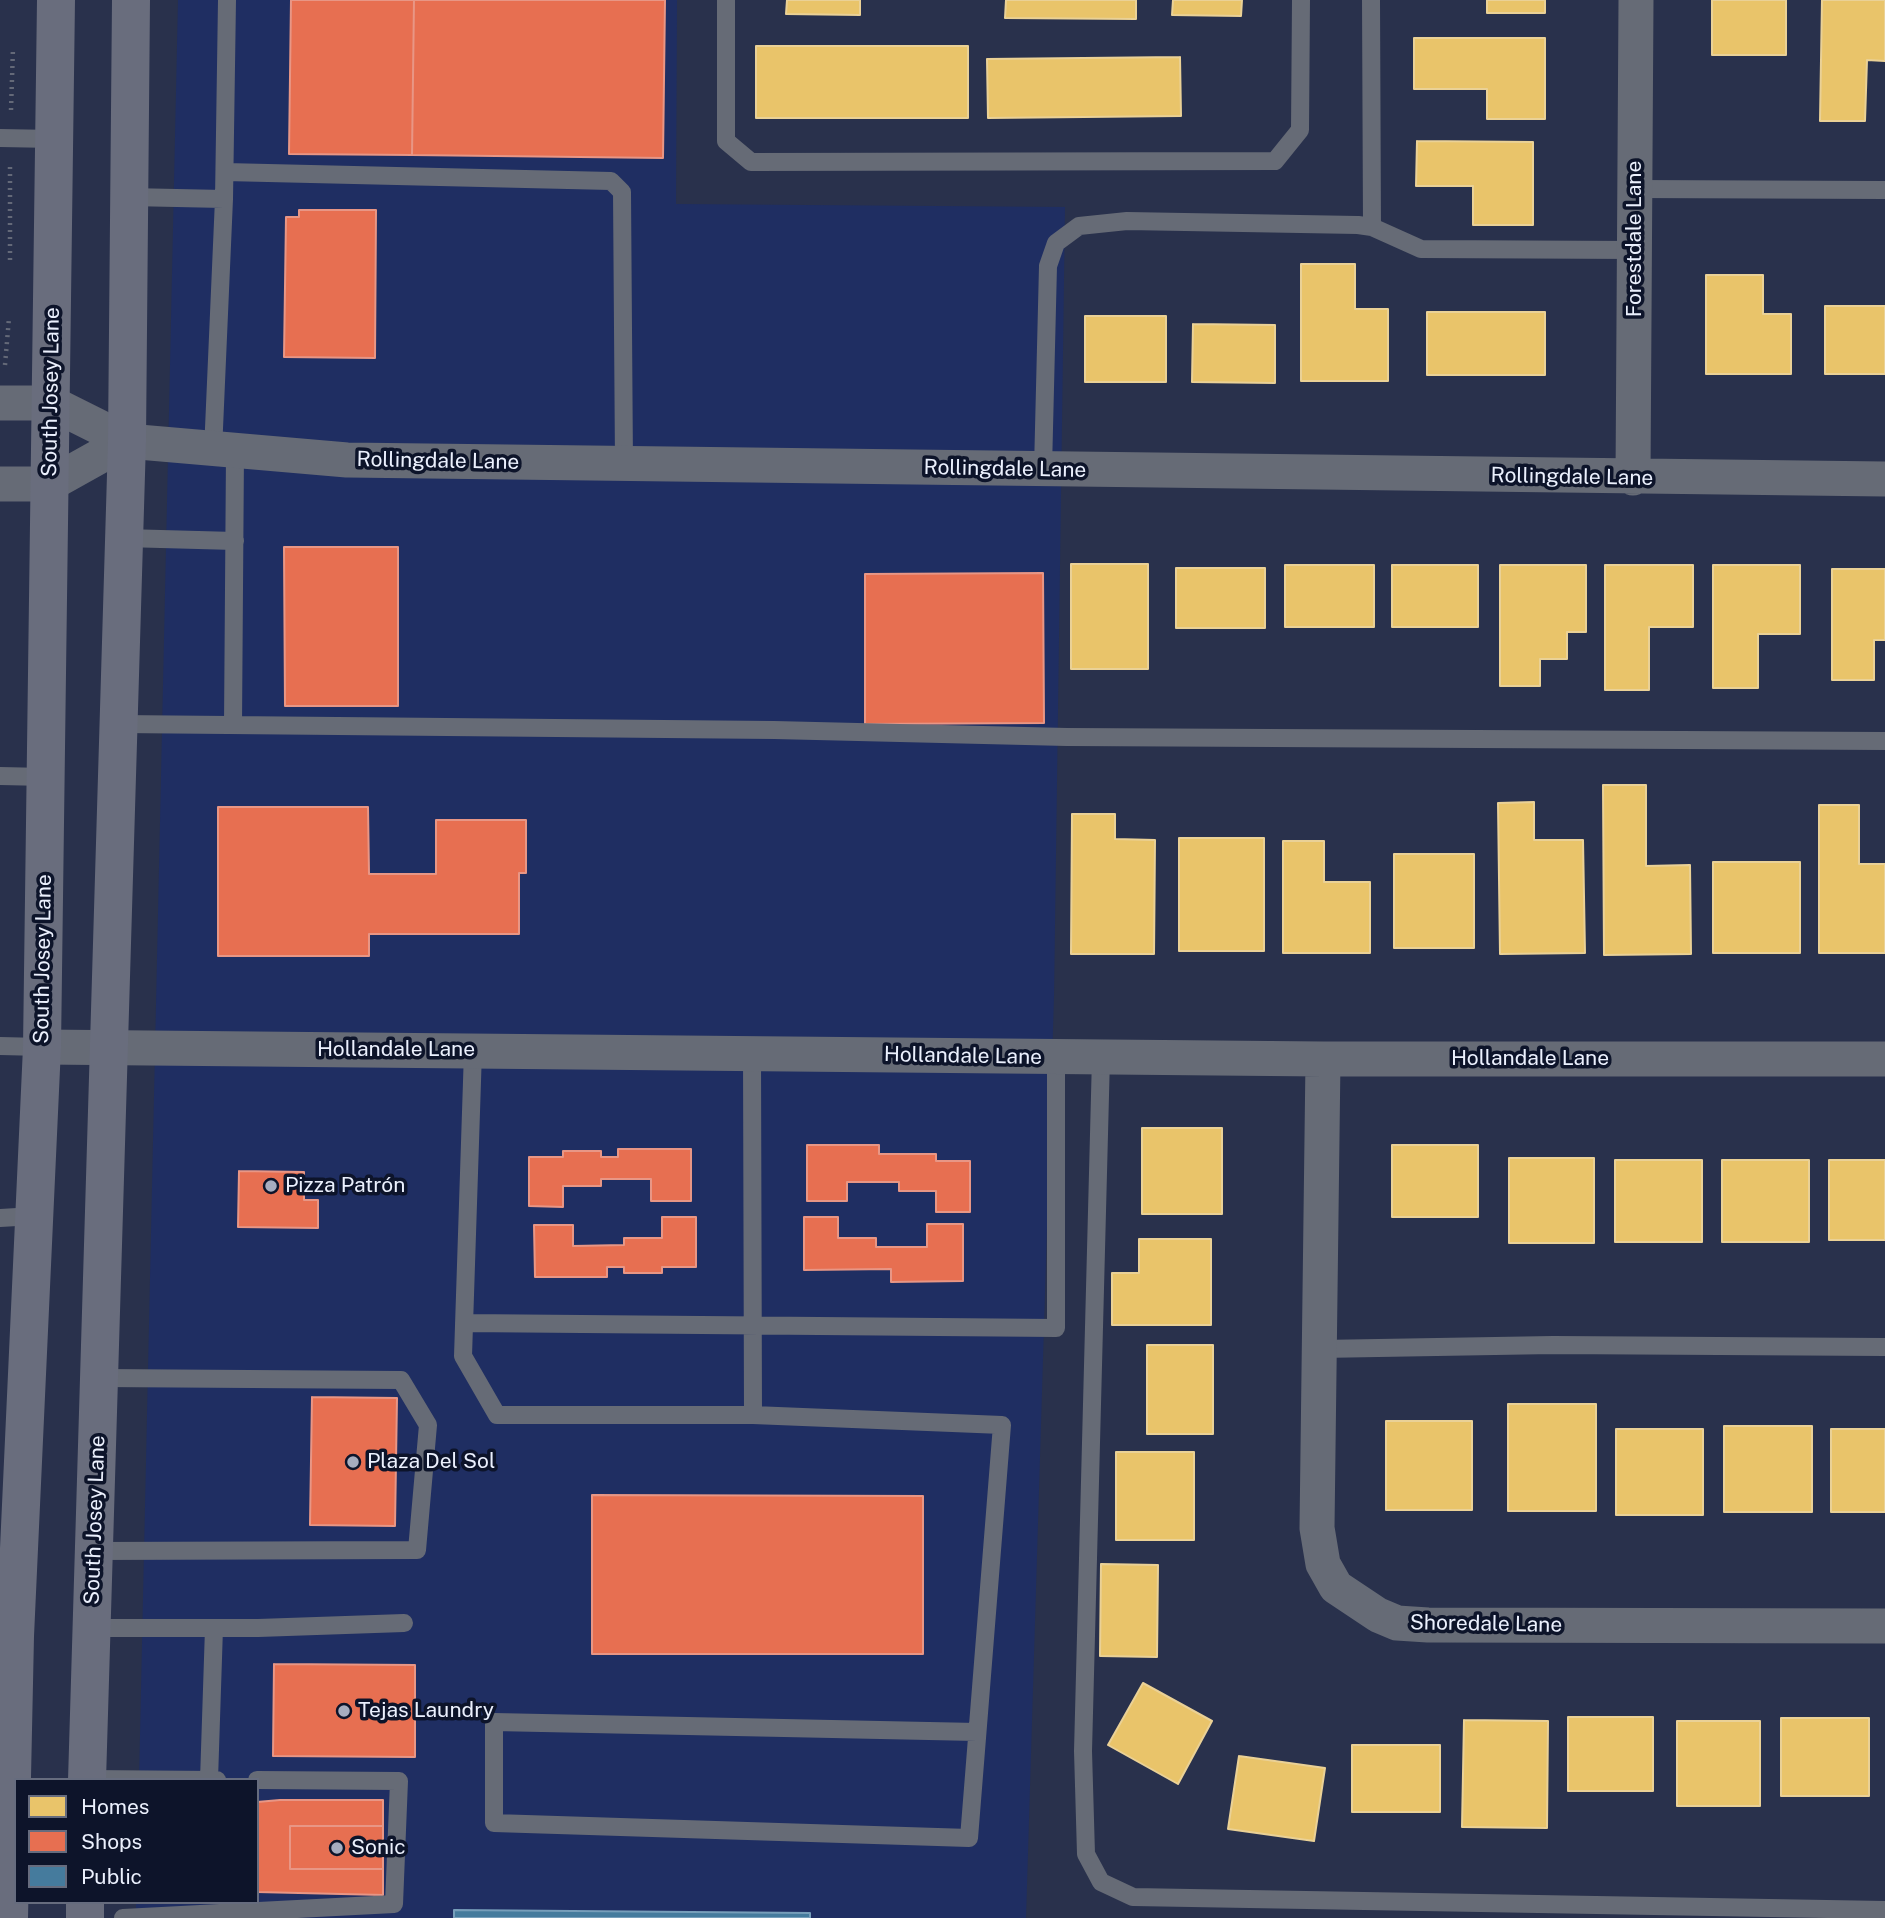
<!DOCTYPE html>
<meta charset="utf-8">
<style>
body{margin:0}
#map{position:relative;width:1885px;height:1918px;overflow:hidden;background:#29314c;font-family:"Public Sans",sans-serif}
canvas{display:block}
.legend{position:absolute;left:14px;top:1778px;width:245px;height:126px;box-sizing:border-box;background:#0d142a;border:2px solid #666c7e;margin:0;padding:9px 12px;list-style:none;font-size:21px;color:#ebf0fd}
.legend li{display:flex;align-items:center;gap:14px;height:35px}
.legend b{width:35px;border:2px solid #666c7e}
</style>
<div id="map">
<canvas width="1885" height="1918"></canvas>
<ul class="legend">
<li><b style="height:19px;background:#e9c46a"></b>Homes</li>
<li><b style="height:19px;background:#e76f51"></b>Shops</li>
<li><b style="height:19px;background:#457b9d"></b>Public</li>
</ul>
</div>
<script>
const ctx = document.querySelector('canvas').getContext('2d');
ctx.lineJoin = 'round';
function paint(path, color) { ctx.fillStyle = color; ctx.fill(path, 'evenodd'); }
const shape = rows => new Path2D(rows.map(r => 'M' + r).join(''));
function stroke(path, color, width, dash) { ctx.strokeStyle = color; ctx.lineWidth = width; ctx.lineCap = dash ? 'butt' : 'round'; ctx.setLineDash(dash || []); ctx.stroke(path); }
function drawText(font, color, halo, rows, align = 'center') {
  ctx.font = font + ' "Public Sans",sans-serif'; ctx.lineWidth = 7; ctx.setLineDash([]); ctx.textBaseline = 'middle'; ctx.strokeStyle = halo; ctx.fillStyle = color; for (const [text, x, y, turn = 0] of rows) {
    ctx.save(); ctx.translate(x, y); ctx.rotate((+turn || 0) * Math.PI / 180); ctx.textAlign = isNaN(turn) ? turn : align; if (halo) ctx.strokeText(text, 0, 0); ctx.fillText(text, 0, 0); ctx.restore();
  }
}
const built = shape([
 [178,0,677,0,676,204,1065,207,1054,996,1026,1918,136,1918,136,1902,257,1902,257,1780,139,1780]
]);
const homes = shape([
 [787,0,860,0,860,15,786,14,787,0],
 [1006,0,1136,0,1136,19,1005,18,1006,0],
 [1173,0,1242,0,1241,16,1172,15,1173,0],
 [1487,0,1545,0,1545,13,1487,13,1487,0],
 [1712,0,1786,0,1786,55,1712,55,1712,0],
 [1822,0,1885,0,1885,61,1867,60,1865,121,1820,121,1822,0],
 [1414,38,1545,38,1545,119,1487,119,1487,89,1414,89,1414,38],
 [756,46,968,46,968,118,756,118,756,46],
 [1180,57,1181,116,988,118,987,59,1180,57],
 [1417,141,1533,142,1533,225,1473,225,1473,186,1416,186,1417,141],
 [1301,264,1355,264,1355,309,1388,309,1388,381,1301,381,1301,264],
 [1706,275,1763,275,1763,314,1791,314,1791,374,1706,374,1706,275],
 [1825,306,1885,306,1885,374,1825,374,1825,306],
 [1427,312,1545,312,1545,375,1427,375,1427,312],
 [1085,316,1166,316,1166,382,1085,382,1085,316],
 [1193,324,1275,325,1275,383,1192,382,1193,324],
 [1071,564,1148,564,1148,669,1071,669,1071,564],
 [1285,565,1374,565,1374,627,1285,627,1285,565],
 [1392,565,1478,565,1478,627,1392,627,1392,565],
 [1500,565,1586,565,1586,632,1567,632,1567,659,1540,659,1540,686,1500,686,1500,565],
 [1605,565,1693,565,1693,627,1649,627,1649,690,1605,690,1605,565],
 [1713,565,1800,565,1800,634,1758,634,1758,688,1713,688,1713,565],
 [1176,568,1265,568,1265,628,1176,628,1176,568],
 [1832,569,1885,569,1885,640,1874,640,1874,680,1832,680,1832,569],
 [1603,785,1646,785,1646,866,1690,865,1691,954,1604,955,1603,785],
 [1534,802,1534,840,1583,840,1585,953,1500,954,1498,803,1534,802],
 [1819,805,1859,805,1859,864,1885,864,1885,953,1819,953,1819,805],
 [1072,814,1115,814,1115,839,1155,840,1154,954,1071,954,1072,814],
 [1179,838,1264,838,1264,951,1179,951,1179,838],
 [1283,841,1324,841,1324,882,1370,882,1370,953,1283,953,1283,841],
 [1394,854,1474,854,1474,948,1394,948,1394,854],
 [1713,862,1800,862,1800,953,1713,953,1713,862],
 [1142,1128,1222,1128,1222,1214,1142,1214,1142,1128],
 [1392,1145,1478,1145,1478,1217,1392,1217,1392,1145],
 [1509,1158,1594,1158,1594,1243,1509,1243,1509,1158],
 [1615,1160,1702,1160,1702,1242,1615,1242,1615,1160],
 [1722,1160,1809,1160,1809,1242,1722,1242,1722,1160],
 [1829,1160,1885,1160,1885,1240,1829,1240,1829,1160],
 [1139,1239,1211,1239,1211,1325,1112,1325,1112,1273,1139,1273,1139,1239],
 [1147,1345,1213,1345,1213,1434,1147,1434,1147,1345],
 [1508,1404,1596,1404,1596,1511,1508,1511,1508,1404],
 [1386,1421,1472,1421,1472,1510,1386,1510,1386,1421],
 [1724,1426,1812,1426,1812,1512,1724,1512,1724,1426],
 [1616,1429,1703,1429,1703,1515,1616,1515,1616,1429],
 [1831,1429,1885,1429,1885,1512,1831,1512,1831,1429],
 [1116,1452,1194,1452,1194,1540,1116,1540,1116,1452],
 [1101,1564,1158,1565,1157,1657,1100,1656,1101,1564],
 [1143,1683,1212,1721,1178,1784,1108,1745,1143,1683],
 [1568,1717,1653,1717,1653,1791,1568,1791,1568,1717],
 [1781,1718,1869,1718,1869,1796,1781,1796,1781,1718],
 [1464,1720,1548,1721,1547,1828,1462,1827,1464,1720],
 [1677,1721,1760,1721,1760,1806,1677,1806,1677,1721],
 [1352,1745,1440,1745,1440,1812,1352,1812,1352,1745],
 [1239,1756,1325,1768,1314,1841,1228,1829,1239,1756]
]);
const shops = shape([
 [291,0,414,0,412,155,289,154,291,0],
 [414,0,665,0,663,158,412,155,414,0],
 [299,210,376,210,375,358,284,357,286,217,299,217,299,210],
 [284,547,398,547,398,706,285,706,284,547],
 [1043,573,1044,723,865,724,865,574,1043,573],
 [218,807,368,807,369,874,436,874,436,820,526,820,526,873,519,873,519,934,369,934,369,956,218,956,218,807],
 [807,1145,879,1145,879,1154,936,1154,936,1161,970,1161,970,1212,936,1212,936,1191,899,1191,899,1182,847,1182,847,1201,807,1201,807,1145],
 [618,1149,691,1149,691,1201,651,1201,651,1179,601,1179,601,1186,563,1186,563,1207,529,1206,529,1157,563,1157,563,1151,601,1151,601,1157,618,1157,618,1149],
 [239,1171,304,1172,304,1200,318,1200,318,1228,238,1227,239,1171],
 [662,1217,696,1217,696,1267,662,1267,662,1273,624,1273,624,1267,607,1267,607,1277,535,1277,534,1225,573,1225,573,1246,624,1245,624,1238,662,1238,662,1217],
 [804,1217,838,1217,838,1238,876,1238,876,1247,927,1247,927,1224,963,1224,963,1281,891,1282,891,1269,804,1270,804,1217],
 [312,1397,397,1398,395,1526,310,1525,312,1397],
 [592,1495,923,1496,923,1654,592,1654,592,1495],
 [274,1664,415,1665,415,1757,273,1756,274,1664],
 [280,1800,383,1800,383,1826,290,1826,290,1869,383,1869,383,1895,257,1892,257,1802,280,1800],
 [290,1826,383,1826,383,1869,290,1869,290,1826]
]);
const public = shape([
 [454,1910,810,1913,810,1918,454,1918,454,1910]
]);
const path = shape([
 [11,110,13,48],
 [10,260,10,167],
 [5,365,9,318]
]);
const lane = shape([
 [726,0,726,141,751,162,1275,161,1300,130,1301,0],
 [1371,0,1372,227],
 [0,138,54,139],
 [225,172,611,181,622,192,624,464],
 [1635,189,1885,190],
 [129,197,224,199,213,451],
 [224,199,227,0],
 [1043,469,1048,266,1056,243,1079,226,1127,221,1358,225,1372,227,1421,249,1635,250],
 [124,538,235,541],
 [119,724,774,730,1067,737,1885,741],
 [233,725,235,452],
 [0,776,46,777],
 [0,1046,42,1047],
 [473,1051,463,1356,497,1415,753,1415,1002,1425,969,1838,494,1823,494,1722,977,1732],
 [752,1054,753,1415],
 [1101,1057,1083,1751,1086,1854,1101,1882,1133,1897,1885,1910],
 [0,1218,34,1216],
 [464,1323,1056,1328,1056,1056],
 [1320,1349,1553,1345,1885,1347],
 [94,1551,417,1550,428,1425,401,1380,100,1378],
 [91,1628,258,1628,404,1623],
 [87,1779,217,1780],
 [209,1780,214,1628],
 [123,1918,394,1904,399,1781,257,1780]
]);
const street = shape([
 [0,403,51,403,127,441,347,460,1885,479],
 [1633,478,1636,0],
 [0,484,50,484,127,441],
 [42,1047,1323,1059,1885,1059],
 [1323,1059,1317,1528,1323,1564,1336,1587,1378,1615,1397,1623,1428,1625,1885,1626]
]);
const secondary = shape([
 [87,1780,127,441,131,0],
 [9,1918,15,1636,42,1047,56,0],
 [85,1918,85,1902]
]);
const markers = [
 [271,1186,7,"#a7adbf"],
 [353,1462,7,"#a7adbf"],
 [344,1711,7,"#a7adbf"],
 [337,1848,7,"#a7adbf"]
];
const streetNames = [
 ["Forestdale Lane",1635,239,-90],
 ["South Josey Lane",51,392,-89],
 ["Rollingdale Lane",438,461,1],
 ["Rollingdale Lane",1005,469,1],
 ["Rollingdale Lane",1572,477,1],
 ["South Josey Lane",43,959,-89],
 ["Hollandale Lane",396,1050],
 ["Hollandale Lane",963,1056,1],
 ["Hollandale Lane",1530,1059],
 ["South Josey Lane",95,1520,-88],
 ["Shoredale Lane",1486,1624,1]
];
const poiNames = [
 ["Pizza Patrón",285,1186],
 ["Plaza Del Sol",367,1462],
 ["Tejas Laundry",358,1711],
 ["Sonic",351,1848]
];
paint(built, '#1f2e62');
paint(homes, '#e9c46a');
stroke(homes, '#ead196', 2);
paint(shops, '#e76f51');
stroke(shops, '#e89685', 2);
paint(public, '#457b9d');
stroke(public, '#779eba', 2);
stroke(path, '#646978', 4.5, [2, 5]);
stroke(lane, '#666b76', 18);
stroke(street, '#666b76', 35);
stroke(secondary, '#696d7d', 38);
for (const [x, y, r, color] of markers) { const dot = new Path2D(); dot.arc(x, y, r, 0, 2 * Math.PI); ctx.fillStyle = color; ctx.fill(dot); stroke(dot, '#0d142a', 2.5); }
drawText('21px', '#ebf0fd', '#0d142a', streetNames);
drawText('21px', '#ebf0fd', '#0d142a', poiNames, 'left');
</script>
